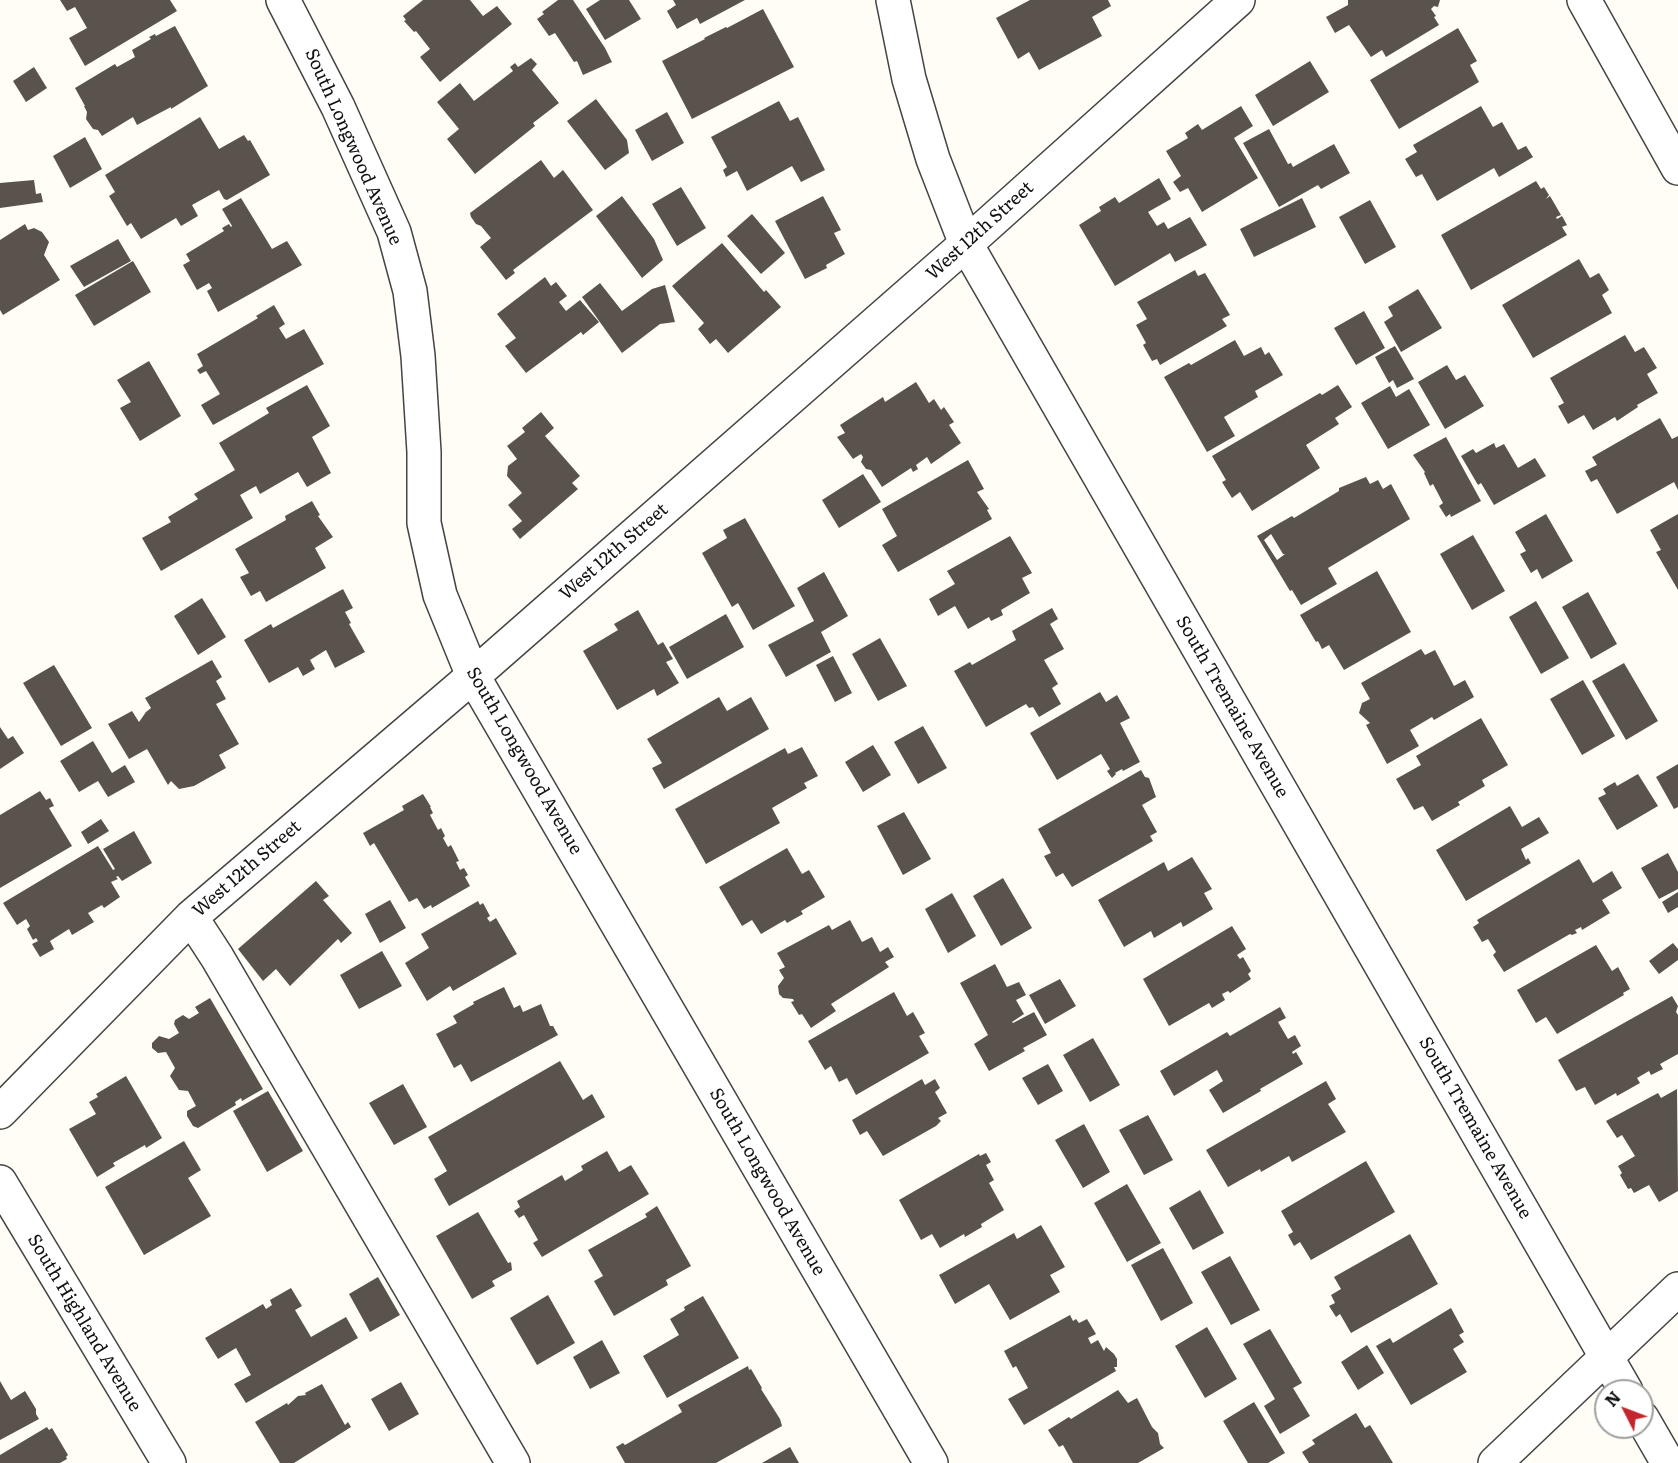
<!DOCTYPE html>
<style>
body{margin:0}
#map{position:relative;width:1678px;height:1463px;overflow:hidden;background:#fffdf5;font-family:Literata,serif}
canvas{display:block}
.north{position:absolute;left:1594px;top:1379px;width:60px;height:60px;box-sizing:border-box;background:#fff;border:2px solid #a0a0a0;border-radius:50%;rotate:312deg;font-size:16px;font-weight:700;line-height:24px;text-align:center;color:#111}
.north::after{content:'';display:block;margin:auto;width:21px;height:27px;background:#c4262e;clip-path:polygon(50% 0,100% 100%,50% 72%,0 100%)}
</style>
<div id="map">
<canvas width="1678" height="1463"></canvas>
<div class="north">N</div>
</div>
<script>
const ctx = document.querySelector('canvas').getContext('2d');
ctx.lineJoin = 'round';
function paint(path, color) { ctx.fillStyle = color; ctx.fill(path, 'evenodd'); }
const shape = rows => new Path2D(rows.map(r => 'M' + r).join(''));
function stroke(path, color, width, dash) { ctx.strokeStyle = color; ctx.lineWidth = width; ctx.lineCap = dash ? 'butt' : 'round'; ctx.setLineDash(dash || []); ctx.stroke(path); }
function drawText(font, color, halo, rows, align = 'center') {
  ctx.font = font + ' Literata,serif'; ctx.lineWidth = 6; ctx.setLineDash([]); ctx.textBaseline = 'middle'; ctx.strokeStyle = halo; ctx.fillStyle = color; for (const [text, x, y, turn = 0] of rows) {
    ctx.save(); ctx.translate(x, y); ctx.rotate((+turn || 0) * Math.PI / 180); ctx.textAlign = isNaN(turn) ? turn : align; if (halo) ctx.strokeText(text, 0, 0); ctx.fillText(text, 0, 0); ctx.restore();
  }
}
const building = shape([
 [60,0,170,0,177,11,85,66,69,38,87,28,75,7,67,11],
 [423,0,470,0,483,16,497,6,512,24,440,82,420,57,430,49,416,31,414,32,404,21,406,20,403,16],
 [558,0,573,0,605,48,612,62,583,75,577,61,574,62,555,33,549,36,537,19,544,14,542,12],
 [600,0,629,0,641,19,605,40,586,9],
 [673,0,745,0,700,24,697,18,677,29,667,11,676,5],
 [1030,0,1108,0,1111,6,1092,17,1102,36,1039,70,1029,52,1018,59,996,18],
 [1348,0,1440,0,1438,7,1434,6,1431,9,1436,16,1434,17,1439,25,1386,57,1382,50,1371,57,1349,25,1335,33,1326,17,1348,5],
 [763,9,794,67,692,119,662,61,705,39,704,38,726,27,727,28],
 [175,26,208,86,171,109,171,107,137,125,133,117,102,136,98,130,93,129,86,119,87,112,84,106,85,106,75,88,115,64,117,67,135,57,132,50,151,39,149,37,155,34,156,36],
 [1458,28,1477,61,1470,65,1479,82,1399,129,1370,80],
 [531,58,537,64,532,70,559,103,533,123,535,126,475,174,447,139,459,129,437,102,460,83,474,101,513,71,510,67,515,63,518,67],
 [1310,61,1329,92,1273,126,1255,95],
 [34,67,47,88,26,102,13,81],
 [596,99,627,140,629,153,605,170,567,121],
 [779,101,790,121,798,117,825,170,801,182,792,166,747,191,737,171,726,177,723,170,727,167,711,137],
 [1241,106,1253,126,1234,138,1258,178,1202,212,1188,188,1180,192,1173,182,1181,176,1166,151,1188,138,1185,133,1198,124,1202,130],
 [1481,106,1493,127,1502,122,1518,150,1526,146,1533,157,1499,177,1494,168,1437,201,1422,174,1416,177,1405,159,1417,152,1413,145],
 [667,112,684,143,652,161,635,130],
 [200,117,219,149,244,135,248,141,250,140,270,175,227,200,224,199,219,190,192,205,198,216,181,226,176,218,141,239,131,223,127,226,109,196,115,192,105,175],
 [1269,129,1288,164,1291,163,1293,167,1334,144,1350,173,1321,189,1318,185,1279,207,1243,143],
 [85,137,102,169,70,188,53,156],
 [541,160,554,178,563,170,593,210,513,270,515,273,506,280,480,247,491,238,481,226,476,224,471,217,470,213],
 [1159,178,1171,199,1148,212,1157,226,1164,222,1168,229,1190,217,1207,245,1175,262,1170,253,1115,286,1079,225,1101,211,1099,207,1115,197,1119,203],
 [34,180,36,194,41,193,43,202,0,208,0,183],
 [1536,181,1541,189,1544,187,1549,195,1546,199,1550,196,1561,215,1556,217,1557,219,1562,216,1567,225,1562,227,1567,235,1471,290,1441,235],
 [681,187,706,228,677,246,652,204],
 [622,196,654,239,663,260,642,278,596,216],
 [823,196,841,230,834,233,845,254,826,265,827,268,805,279,775,221],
 [241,198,272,249,287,241,302,265,218,312,207,291,212,288,209,283,197,290,183,265,190,261,186,254,224,231,222,228,229,224,231,227,232,226,222,209],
 [1302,198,1316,227,1254,257,1240,229],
 [1370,200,1396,247,1365,264,1339,217],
 [752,214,785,253,761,274,727,236],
 [25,224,28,230,34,228,42,232,49,242,44,255,60,280,3,315,0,310,0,240],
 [118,239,131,261,84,287,70,266],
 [722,243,764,292,766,290,781,307,728,353,716,339,710,344,698,329,704,323,672,286],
 [1579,259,1590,278,1599,273,1609,290,1602,295,1612,313,1533,358,1502,305],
 [133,261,151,292,94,326,75,295],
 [1195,270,1198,276,1205,273,1230,315,1222,319,1227,326,1160,365,1157,359,1152,361,1143,345,1146,343,1136,325,1147,319,1137,302],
 [545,277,551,286,556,282,567,296,559,302,566,311,580,300,599,322,583,335,581,332,526,373,505,346,516,338,497,314],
 [600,283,622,311,652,289,665,285,675,322,660,324,622,353,582,297],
 [1418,289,1442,328,1401,352,1384,322,1393,316,1388,307],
 [274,305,285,324,279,328,286,339,304,329,324,364,213,425,201,405,220,394,206,371,200,374,197,370,203,366,197,354,258,318,256,316],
 [1364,311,1385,348,1356,365,1334,328],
 [1625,335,1635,352,1644,347,1657,368,1647,374,1658,393,1637,405,1638,407,1617,421,1615,417,1593,430,1584,415,1568,424,1558,406,1564,403,1550,378],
 [1235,340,1244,356,1261,347,1265,355,1269,352,1283,375,1255,391,1258,397,1224,417,1235,436,1207,452,1164,377,1189,363,1191,365],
 [1395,346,1414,379,1397,388,1393,380,1389,383,1375,357],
 [149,361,181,416,140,441,120,408,131,402,117,380],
 [1447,365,1456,380,1465,375,1484,406,1445,429,1418,382],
 [916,382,929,403,934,399,941,410,944,407,954,422,949,425,961,443,931,464,927,457,916,465,918,469,913,472,911,468,882,487,871,470,866,469,861,462,863,457,861,454,853,459,837,437,845,433,840,425,883,397,885,402],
 [307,385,330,426,312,437,331,473,307,487,298,472,260,494,256,486,240,495,253,518,161,571,142,538,171,522,168,517,198,499,194,494,235,470,219,443,269,413,266,408],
 [1338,385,1352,407,1335,418,1339,424,1306,445,1320,468,1252,511,1240,492,1232,498,1222,482,1226,480,1212,456,1320,393,1322,395],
 [1390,386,1396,397,1409,389,1430,425,1388,449,1361,403],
 [541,412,554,428,545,436,580,476,572,483,578,489,520,539,512,529,522,521,508,505,522,493,507,476,508,466,517,459,507,446,525,432,522,428],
 [1660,418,1672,439,1678,436,1678,490,1674,482,1617,514,1597,479,1591,482,1585,471,1597,465,1592,457],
 [1446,437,1481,501,1451,517,1450,514,1446,517,1439,506,1443,503,1433,484,1430,486,1424,473,1425,472,1413,455],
 [1494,443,1496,448,1504,444,1518,468,1535,458,1546,476,1494,505,1481,483,1478,485,1461,456,1473,449,1476,453],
 [968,460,984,489,977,492,989,509,987,510,992,519,898,572,882,545,897,536,882,509],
 [863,474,881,502,839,528,822,500],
 [1366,477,1370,484,1378,480,1383,489,1391,484,1410,519,1328,568,1337,584,1301,605,1292,590,1290,591,1257,536,1292,516,1294,518,1339,491,1339,488],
 [1271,534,1283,554,1285,554,1277,560,1264,540],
 [312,501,320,515,318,516,333,537,315,548,326,568,266,602,260,591,251,596,240,577,249,573,235,549,286,520,285,516],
 [1546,514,1573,561,1542,579,1537,569,1531,573,1520,554,1526,551,1515,532],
 [1678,514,1678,590,1656,552,1661,550,1650,530],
 [745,518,795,606,753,630,738,603,732,607,702,553,727,538,723,530],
 [1473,535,1505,591,1472,610,1440,554],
 [1010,536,1032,573,1022,578,1030,593,1001,610,1003,615,991,621,989,617,968,629,955,606,938,616,929,599,955,584,947,571],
 [1377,571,1411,632,1344,670,1329,645,1322,649,1318,641,1316,642,1300,615],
 [824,572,848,616,821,632,831,652,786,677,768,645,814,621,797,588],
 [343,589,353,608,345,612,351,623,349,624,365,652,335,668,326,650,310,660,315,669,303,676,298,667,269,683,244,640,271,624,273,628],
 [1588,592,1617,644,1591,659,1562,607],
 [202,598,226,637,198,655,174,616],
 [1536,601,1569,658,1541,674,1509,617],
 [1052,608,1058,619,1050,624,1064,649,1044,660,1058,684,1052,688,1061,704,1039,717,1033,707,1029,708,1026,704,986,727,954,671,970,662,972,665,1016,640,1012,631],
 [638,610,658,645,663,642,673,659,666,662,679,683,657,696,654,689,617,710,583,651,618,630,614,624],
 [726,614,744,647,687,679,669,647],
 [880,638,907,686,878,701,852,654],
 [1421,649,1425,655,1435,650,1454,686,1465,680,1474,697,1434,720,1432,717,1410,730,1419,746,1387,764,1366,725,1370,723,1359,713,1362,703,1370,699,1361,683],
 [833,656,852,693,835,702,816,665],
 [212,660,222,677,216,681,226,699,216,704,239,744,219,755,226,768,194,786,179,789,171,781,168,785,147,749,129,759,108,724,132,711,139,722,146,712,151,708,145,698],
 [1624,663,1658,721,1626,740,1592,681],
 [54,665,92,728,61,746,23,683],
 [1583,680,1615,736,1582,755,1550,699],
 [1100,692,1106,702,1117,695,1130,718,1120,723,1140,762,1123,771,1122,769,1115,773,1116,774,1112,778,1107,771,1110,769,1101,754,1057,780,1030,733],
 [719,697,727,711,751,697,769,729,664,789,652,768,662,763,647,739],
 [1481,718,1508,765,1482,780,1485,786,1458,802,1460,805,1432,821,1423,806,1414,810,1396,779,1421,765,1416,756],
 [923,726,947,768,918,784,894,742],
 [0,727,8,739,13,736,24,753,0,769],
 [93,741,112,773,125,765,135,782,108,797,98,781,79,792,60,761],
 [873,745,891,775,863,792,845,762],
 [802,747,818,776,804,783,807,788,772,808,780,823,706,864,675,809,785,748,788,754],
 [1678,764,1678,807,1674,809,1656,777],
 [1141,770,1145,777,1149,778,1156,797,1142,805,1157,832,1150,836,1153,841,1072,887,1063,873,1056,877,1044,856,1051,853,1038,829],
 [1638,774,1658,806,1617,830,1598,798,1606,794,1603,789,1615,782,1617,786],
 [40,791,46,800,50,798,54,806,49,808,72,846,0,888,0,815],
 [423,794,431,807,430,807,433,813,430,815,438,830,441,828,445,836,443,838,448,847,451,845,459,861,456,862,460,870,464,868,468,875,465,877,470,886,432,908,431,905,424,909,417,898,409,902,374,843,370,846,363,833,404,810,402,806],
 [1510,806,1522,827,1539,817,1549,833,1521,849,1526,860,1528,858,1531,863,1466,901,1436,850],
 [904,812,931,859,903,875,877,826],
 [101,819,109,831,88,844,81,832],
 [134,831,152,863,122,881,118,876,116,877,118,879,111,882,120,897,104,908,102,905,88,913,94,922,72,935,69,929,50,941,54,949,40,957,32,944,38,941,36,938,33,940,27,929,30,926,26,919,17,925,3,903,98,846,113,870,115,869,103,849],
 [787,848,802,874,809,870,825,897,801,911,803,914,787,923,785,920,761,934,752,920,742,926,719,887],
 [1668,853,1678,872,1678,889,1659,899,1641,868],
 [1192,857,1212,889,1204,893,1213,909,1183,927,1181,922,1154,938,1151,931,1124,947,1098,900,1164,862,1168,871],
 [1579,859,1593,883,1612,871,1622,888,1602,900,1610,913,1582,930,1581,927,1575,930,1577,933,1572,935,1570,934,1504,972,1493,955,1496,952,1488,939,1482,942,1473,927,1479,923,1477,920],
 [1003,878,1032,928,1001,946,973,896],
 [316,881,329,896,323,900,352,933,341,943,338,939,290,986,276,969,263,981,238,949],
 [1678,892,1678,907,1668,913,1662,902],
 [952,893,976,936,948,953,925,909],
 [390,900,406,928,380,943,365,914],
 [478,901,480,905,483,903,490,916,487,918,490,922,496,918,517,954,453,991,450,986,427,1001,405,963,429,948,421,934],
 [850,920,862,942,872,937,880,952,888,947,894,957,885,962,889,967,831,1004,836,1011,811,1028,802,1014,799,1015,791,1002,794,1001,793,999,783,998,779,994,778,986,784,978,779,970,785,967,777,953,829,925,832,930],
 [1232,926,1246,949,1237,955,1240,959,1243,957,1251,971,1248,974,1251,979,1230,993,1228,991,1222,994,1225,1000,1212,1008,1209,1003,1169,1026,1143,979],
 [1673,943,1678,949,1678,960,1659,974,1649,961],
 [1596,945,1612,971,1618,967,1630,989,1623,993,1624,995,1557,1034,1546,1017,1536,1023,1517,990],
 [382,951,402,986,359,1009,340,975],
 [995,964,1007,987,1019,982,1026,995,1016,1000,1024,1014,1012,1022,1013,1023,1034,1012,1047,1035,1023,1048,1025,1051,989,1071,974,1044,988,1035,960,983],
 [1060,979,1076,1006,1045,1024,1029,995],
 [504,987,514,1008,520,1005,523,1012,541,1004,550,1026,553,1026,558,1035,471,1082,461,1064,454,1068,436,1034,457,1023,453,1016,474,1004,473,1002],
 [894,992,907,1016,913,1012,925,1033,919,1036,929,1053,856,1095,847,1078,839,1082,831,1066,825,1070,808,1041],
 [1672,996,1678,1006,1676,1012,1678,1015,1678,1054,1660,1064,1663,1069,1651,1075,1649,1071,1637,1078,1640,1083,1617,1096,1616,1093,1595,1105,1585,1087,1576,1091,1558,1060],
 [210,998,263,1089,242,1101,241,1098,235,1102,236,1105,198,1128,193,1126,187,1116,187,1111,196,1106,188,1091,179,1090,170,1076,175,1068,166,1052,158,1053,152,1048,152,1043,159,1036,169,1039,179,1033,174,1024,175,1020,183,1015,189,1019,199,1013,195,1007],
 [1280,1007,1286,1018,1278,1022,1288,1039,1295,1035,1301,1046,1292,1052,1293,1054,1296,1052,1303,1064,1260,1089,1261,1091,1223,1113,1209,1090,1223,1081,1217,1070,1174,1096,1160,1071,1227,1032,1230,1036],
 [1093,1038,1120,1085,1090,1102,1063,1055],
 [560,1061,583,1100,592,1094,605,1117,449,1206,434,1179,447,1171,428,1137],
 [1048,1064,1063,1091,1038,1105,1022,1078],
 [126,1076,162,1138,146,1148,145,1145,113,1163,115,1166,97,1177,69,1129,96,1114,89,1102,98,1097,96,1094],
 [922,1079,925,1085,935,1079,940,1088,935,1092,947,1113,938,1118,941,1121,936,1126,883,1156,867,1131,860,1135,852,1120],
 [1326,1081,1336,1099,1328,1104,1346,1132,1292,1162,1289,1156,1261,1172,1260,1169,1228,1187,1206,1150],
 [403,1084,427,1127,394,1145,369,1103],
 [1677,1089,1678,1191,1659,1202,1649,1185,1634,1193,1631,1188,1628,1189,1620,1175,1622,1173,1618,1166,1635,1156,1622,1135,1617,1138,1606,1121,1658,1093,1661,1098],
 [268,1091,303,1151,267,1172,233,1111],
 [1148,1115,1173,1160,1144,1175,1119,1130],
 [1084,1124,1110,1172,1083,1188,1055,1140],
 [184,1141,201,1170,188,1178,211,1216,144,1255,105,1187],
 [607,1151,619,1172,631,1165,649,1194,542,1257,533,1243,538,1240,524,1215,519,1218,514,1211,520,1207,517,1201,562,1175,565,1181,583,1170,581,1166],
 [986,1153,991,1162,986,1165,994,1180,989,1183,1004,1210,981,1224,982,1227,965,1237,964,1234,940,1248,932,1234,921,1240,899,1200,979,1154,980,1156],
 [1366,1161,1395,1212,1311,1260,1300,1242,1294,1246,1288,1235,1293,1232,1281,1211],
 [1127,1184,1161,1243,1127,1262,1094,1203],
 [1200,1190,1224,1233,1193,1250,1169,1208],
 [657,1206,691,1266,666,1280,668,1285,614,1316,594,1281,603,1276,588,1250,647,1217,645,1214],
 [478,1212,508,1263,511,1262,512,1270,492,1281,495,1286,472,1299,436,1236],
 [1041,1225,1065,1267,1050,1275,1060,1292,1010,1320,989,1284,955,1304,939,1275,1014,1233,1017,1239],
 [1410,1234,1438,1284,1351,1333,1340,1314,1336,1317,1329,1306,1335,1303,1331,1295,1341,1289,1334,1277],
 [1163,1248,1193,1303,1161,1321,1131,1265],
 [1230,1256,1260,1310,1231,1325,1201,1272],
 [378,1277,400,1315,370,1332,349,1294],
 [291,1288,302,1306,295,1310,311,1337,346,1317,358,1338,246,1403,234,1384,251,1375,236,1348,218,1359,205,1338,263,1304,266,1309,272,1305,270,1300],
 [548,1295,575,1343,537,1365,510,1318],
 [703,1296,739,1358,667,1398,643,1356,679,1335,670,1319,685,1310,684,1307],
 [1451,1308,1464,1332,1459,1335,1464,1342,1453,1349,1467,1372,1411,1405,1376,1346,1390,1338,1393,1343],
 [1070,1315,1073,1321,1076,1319,1079,1323,1087,1319,1096,1334,1088,1338,1091,1344,1098,1340,1104,1351,1106,1347,1114,1354,1117,1359,1117,1367,1114,1367,1116,1371,1024,1425,1008,1399,1028,1388,1016,1366,1013,1368,1004,1351],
 [1207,1327,1237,1379,1205,1398,1175,1346],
 [1270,1329,1302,1383,1293,1388,1310,1416,1280,1434,1264,1406,1275,1399,1243,1344],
 [602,1340,620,1373,590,1389,573,1357],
 [1367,1345,1384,1373,1358,1390,1341,1362],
 [748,1366,749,1370,751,1369,762,1388,761,1389,780,1419,782,1426,716,1463,625,1463,616,1447,623,1443,625,1445,682,1412,678,1405],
 [0,1381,11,1400,25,1391,36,1409,36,1414,39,1419,0,1440],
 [401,1382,419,1414,389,1431,371,1399],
 [322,1384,345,1425,348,1422,351,1427,294,1463,280,1463,255,1422,287,1403,288,1405,298,1396,306,1395,305,1393],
 [1118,1390,1128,1403,1137,1398,1152,1427,1158,1433,1160,1444,1164,1448,1138,1463,1073,1463,1063,1445,1059,1447,1048,1430,1069,1417,1071,1419],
 [1254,1402,1285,1453,1268,1463,1248,1463,1223,1421],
 [1356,1413,1365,1428,1370,1425,1393,1463,1309,1463,1302,1452,1315,1444,1312,1440],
 [47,1427,49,1430,52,1428,68,1455,66,1457,67,1459,60,1463,0,1463,0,1455],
 [790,1447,799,1463,762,1463]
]);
const minor = shape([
 [283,0,338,107,394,232,410,291,418,356,424,452,424,523,440,595,473,676,931,1463],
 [893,0,909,79,933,159,966,244,1626,1391],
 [1584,0,1678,168],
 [191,917,217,957,513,1463],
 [0,1112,191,917,473,676,966,244,1238,0],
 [0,1182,169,1463],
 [1642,1418,1668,1463],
 [1495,1463,1678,1289]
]);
const streetNames = [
 ["South Longwood Avenue",353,147,66],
 ["West 12th Street",980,231,-42],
 ["West 12th Street",614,552,-41],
 ["South Tremaine Avenue",1232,707,60],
 ["South Longwood Avenue",524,761,60],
 ["West 12th Street",247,869,-41],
 ["South Tremaine Avenue",1475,1128,60],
 ["South Longwood Avenue",767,1182,60],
 ["South Highland Avenue",84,1323,59]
];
paint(building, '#5a524d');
stroke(minor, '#444', 36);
stroke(minor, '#fff', 33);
drawText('18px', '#111', '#fff', streetNames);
</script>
